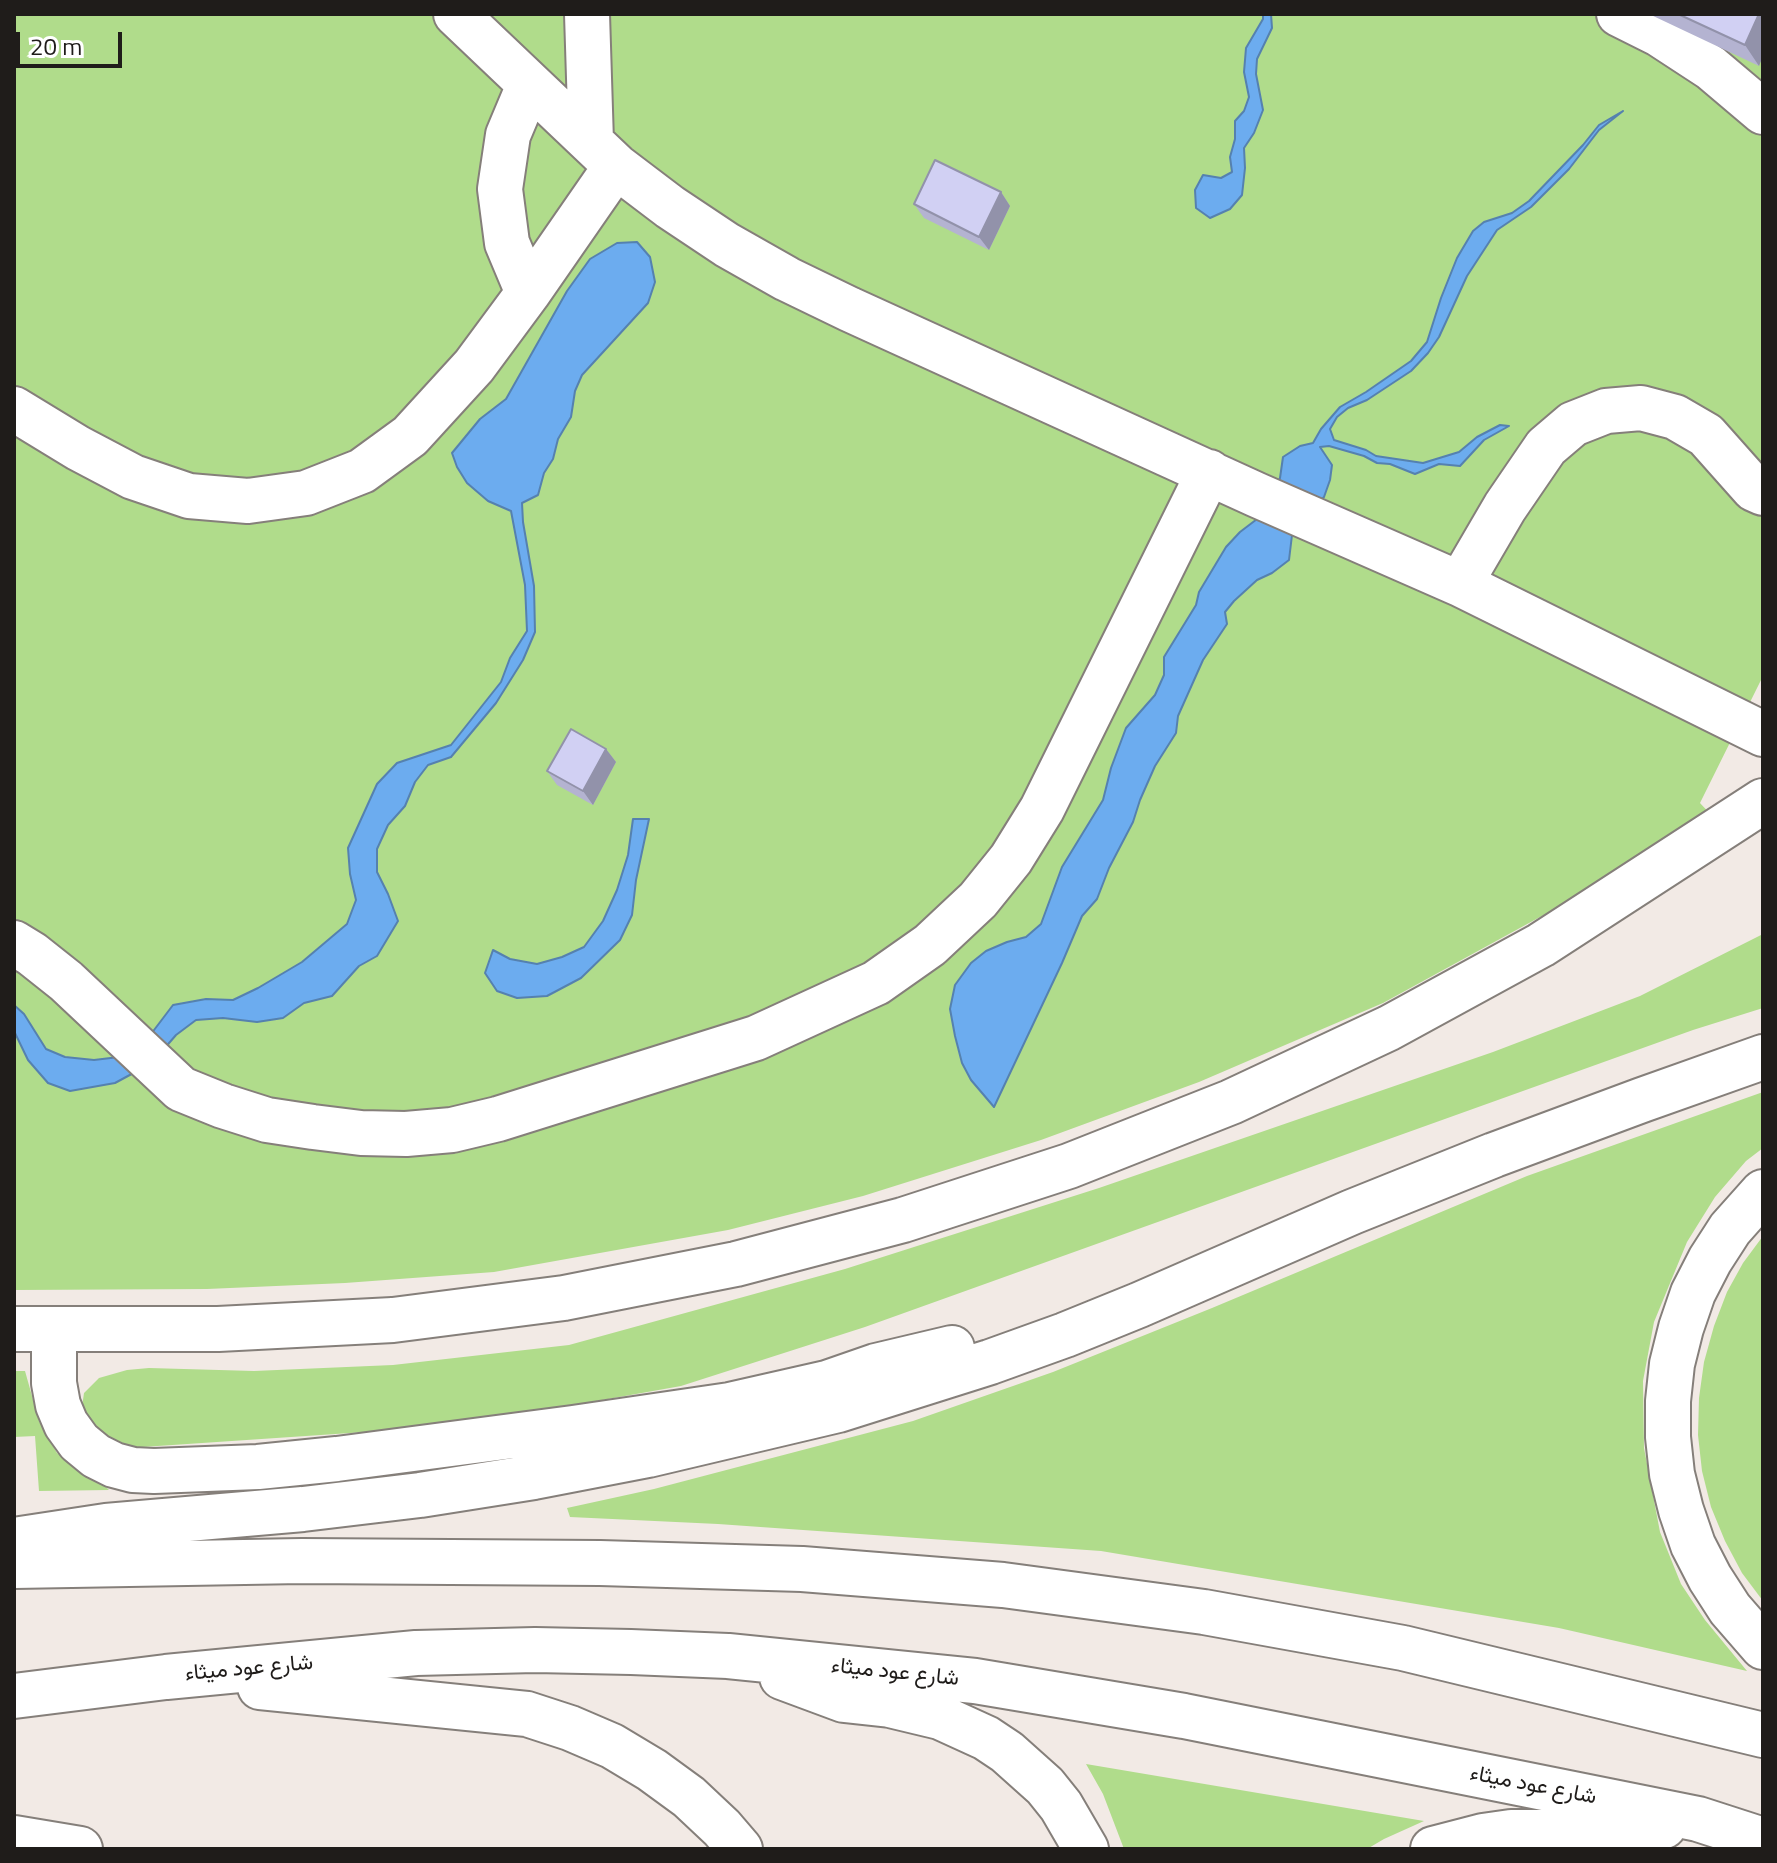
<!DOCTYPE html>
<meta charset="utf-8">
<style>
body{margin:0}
#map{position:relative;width:1777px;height:1863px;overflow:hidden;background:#f2eae5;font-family:"Titillium Web",sans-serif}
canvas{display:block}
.frame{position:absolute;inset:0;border:16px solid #1f1c1a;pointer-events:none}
.scale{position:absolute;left:16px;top:32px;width:106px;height:36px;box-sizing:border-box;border:4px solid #1f1c1a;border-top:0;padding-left:10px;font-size:24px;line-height:28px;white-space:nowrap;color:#1f1c1a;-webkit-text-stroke:6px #fff;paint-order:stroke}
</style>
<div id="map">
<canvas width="1777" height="1863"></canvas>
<div class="frame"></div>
<div class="scale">20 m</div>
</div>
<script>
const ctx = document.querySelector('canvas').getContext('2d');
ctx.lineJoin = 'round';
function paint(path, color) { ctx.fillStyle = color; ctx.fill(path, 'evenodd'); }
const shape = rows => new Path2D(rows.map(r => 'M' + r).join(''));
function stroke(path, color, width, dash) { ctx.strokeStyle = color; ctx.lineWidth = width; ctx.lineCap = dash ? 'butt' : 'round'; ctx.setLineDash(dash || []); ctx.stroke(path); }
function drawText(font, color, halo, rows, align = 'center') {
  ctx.font = font + ' "Titillium Web",Vazirmatn,sans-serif'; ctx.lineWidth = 6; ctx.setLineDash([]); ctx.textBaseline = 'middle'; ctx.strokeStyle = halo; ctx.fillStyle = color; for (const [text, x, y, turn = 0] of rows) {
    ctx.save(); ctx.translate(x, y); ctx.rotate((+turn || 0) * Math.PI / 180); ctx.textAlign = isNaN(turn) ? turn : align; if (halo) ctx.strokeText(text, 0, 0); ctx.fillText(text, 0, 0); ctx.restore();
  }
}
const green = shape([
 [14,14,1763,14,1763,676,1700,803,1714,818,1636,870,1540,917,1383,1003,1199,1082,1041,1140,863,1196,728,1230,494,1272,345,1283,207,1289,14,1290],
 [1763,934,1763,1008,1693,1030,865,1327,681,1386,507,1417,380,1431,128,1448,114,1447,80,1421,84,1393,99,1378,127,1370,149,1368,254,1371,393,1365,569,1345,845,1269,1099,1188,1493,1052,1640,996],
 [1763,1092,1763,1148,1746,1161,1715,1197,1687,1242,1654,1322,1643,1381,1644,1448,1660,1532,1681,1584,1705,1620,1747,1671,1559,1628,1101,1551,718,1524,570,1517,567,1508,654,1489,913,1421,1053,1372,1212,1308,1527,1176],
 [1763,1236,1763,1601,1742,1573,1725,1541,1711,1507,1702,1471,1698,1435,1699,1398,1704,1362,1714,1326,1727,1292,1743,1263],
 [14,1371,25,1371,39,1421,57,1453,97,1478,109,1490,39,1491,35,1436,14,1437],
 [1086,1764,1424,1821,1384,1839,1367,1849,1124,1849,1103,1794]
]);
const water = shape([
 [1263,14,1271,14,1272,28,1257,59,1256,74,1263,110,1254,133,1244,148,1245,168,1242,195,1230,209,1210,218,1196,208,1195,190,1203,175,1221,178,1232,172,1230,157,1235,139,1235,121,1244,111,1249,97,1244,72,1246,48,1263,19,1263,14],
 [1623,111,1599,130,1569,169,1531,207,1497,230,1467,276,1439,337,1428,353,1411,371,1367,400,1348,408,1337,417,1330,429,1334,440,1366,450,1376,456,1423,463,1459,452,1477,437,1500,425,1509,426,1484,440,1460,466,1439,464,1415,474,1390,464,1377,463,1364,456,1329,446,1320,447,1332,465,1330,480,1324,497,1301,520,1292,535,1289,560,1272,573,1257,580,1234,601,1225,612,1227,624,1203,660,1178,716,1176,733,1155,766,1140,800,1133,822,1109,868,1097,899,1082,916,1062,963,994,1107,971,1080,962,1063,955,1036,950,1009,955,985,971,963,986,951,1007,942,1026,937,1041,924,1062,867,1103,800,1111,768,1126,728,1155,695,1164,675,1164,657,1196,605,1199,592,1226,547,1240,532,1261,516,1280,478,1283,457,1300,446,1313,443,1321,429,1340,407,1366,392,1411,361,1427,342,1441,298,1457,258,1473,231,1484,222,1512,213,1529,201,1583,145,1599,125,1623,111],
 [637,242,650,257,655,282,648,303,582,375,575,391,571,417,558,439,553,459,544,473,538,495,522,503,523,522,534,586,535,632,523,660,496,703,451,757,428,765,415,782,405,806,388,825,377,849,377,872,388,894,398,921,377,956,359,966,332,996,304,1003,283,1018,257,1022,223,1018,196,1020,176,1035,157,1057,139,1070,115,1083,70,1091,48,1083,28,1060,14,1031,14,1005,24,1014,46,1049,65,1057,94,1060,119,1057,148,1038,173,1005,206,999,233,1000,258,988,302,962,347,924,356,900,350,874,348,848,377,784,397,763,451,745,501,682,510,658,527,631,525,585,511,511,488,501,467,483,457,467,452,453,480,419,506,399,567,291,590,259,617,243,637,242],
 [633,819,649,819,636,880,632,915,620,940,581,978,547,996,517,998,497,991,485,973,493,950,510,959,537,964,562,957,584,947,603,921,617,890,628,855,633,819]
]);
const minor = shape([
 [456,14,616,166,670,207,727,245,787,279,849,309,1257,495,1460,584,1763,734],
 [587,14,591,142],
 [1619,14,1659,34,1711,68,1763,112],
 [528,293,507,243,500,189,508,135,529,85],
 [14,409,78,448,133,477,189,496,248,501,306,493,362,471,410,436,474,366,528,293,616,166],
 [1460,584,1505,507,1546,447,1573,424,1606,411,1641,408,1675,417,1706,435,1754,489,1763,493],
 [14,943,32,954,66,981,181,1089,223,1106,267,1120,313,1127,361,1133,406,1134,452,1130,498,1119,756,1038,876,983,930,945,978,900,1011,859,1042,809,1209,472],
 [14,1329,218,1329,393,1320,564,1298,736,1264,903,1220,1069,1166,1231,1102,1389,1028,1541,945,1763,801],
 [14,1838,80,1849]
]);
const highway = shape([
 [1763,1192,1730,1229,1710,1260,1693,1293,1681,1328,1672,1364,1668,1401,1668,1437,1672,1474,1681,1510,1693,1545,1710,1578,1730,1609,1763,1647],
 [54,1330,54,1383,58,1405,66,1424,79,1442,96,1456,114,1465,133,1470,154,1471,258,1467,337,1459,573,1428,730,1405,827,1383,876,1366,952,1348],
 [14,1540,106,1526,303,1509,420,1495,534,1477,648,1455,838,1410,990,1362,1065,1335,1139,1305,1352,1212,1494,1155,1642,1100,1763,1057],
 [14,1566,302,1561,600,1563,802,1569,1003,1585,1204,1612,1403,1648,1763,1735],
 [782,1677,844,1700,890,1705,940,1717,986,1738,1007,1752,1045,1786,1061,1806,1086,1849],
 [260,1687,527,1714,570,1728,612,1746,652,1770,689,1797,722,1828,740,1849],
 [14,1696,166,1677,416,1653,535,1650,631,1652,728,1656,975,1681,1184,1716,1698,1819,1763,1840],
 [1433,1849,1483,1836,1511,1832,1604,1832,1664,1826]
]);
const wall = shape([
 [1649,14,1763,14,1759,66],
 [1001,192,1010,206,989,250,924,218,914,204],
 [606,749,616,762,593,805,557,785,547,771]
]);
const shadedWall = shape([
 [1759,14,1763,14,1763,56,1759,66,1745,45],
 [1001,192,1010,206,989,250,979,237],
 [606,749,616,762,593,805,583,791]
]);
const building = shape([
 [1678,14,1759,14,1745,45,1678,14],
 [935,160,1001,192,979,237,914,204,935,160],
 [571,729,606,749,583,791,547,771,571,729]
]);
const streetNames = [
 ["شارع عود ميثاء",249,1669,-5],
 ["شارع عود ميثاء",895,1673,6],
 ["شارع عود ميثاء",1533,1786,11]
];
paint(green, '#b0dc8b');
paint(water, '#6cacef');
stroke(water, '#5581af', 2);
stroke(minor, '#857f7a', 48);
stroke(highway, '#857f7a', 48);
stroke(minor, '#fff', 44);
stroke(highway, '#fff', 44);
paint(wall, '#b4b3d1');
paint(shadedWall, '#9292aa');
paint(building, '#d1d0f3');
stroke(building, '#9292aa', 2);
drawText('22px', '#1f1c1a', '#fff', streetNames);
</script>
